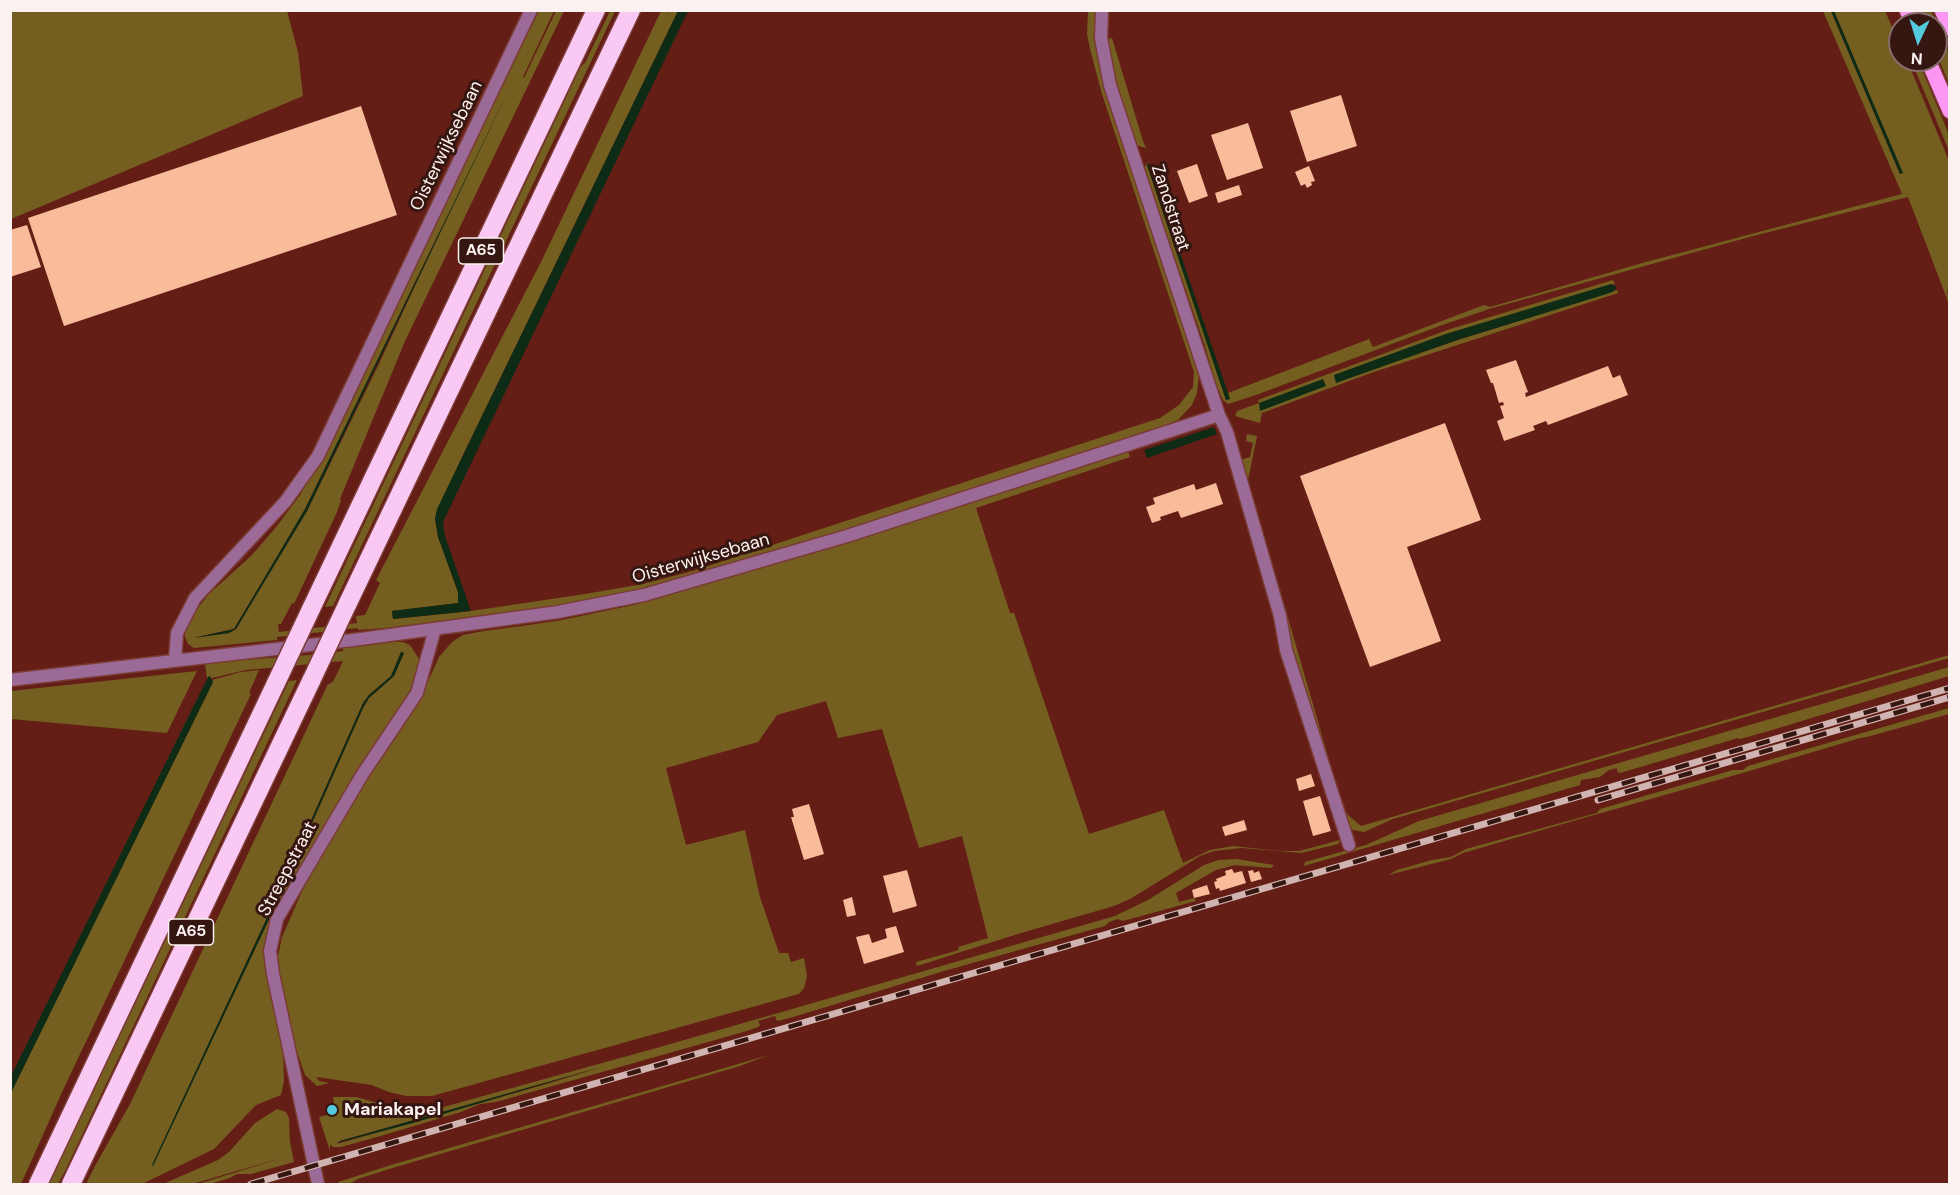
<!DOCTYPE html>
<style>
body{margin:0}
#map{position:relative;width:1960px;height:1195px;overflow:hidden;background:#651e16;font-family:"DM Sans",sans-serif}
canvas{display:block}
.frame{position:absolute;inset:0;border:12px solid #fbf1f0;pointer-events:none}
.north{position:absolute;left:1888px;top:12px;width:60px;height:60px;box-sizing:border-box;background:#361611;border:2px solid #856e6a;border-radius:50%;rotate:184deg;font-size:16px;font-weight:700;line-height:24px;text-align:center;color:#fbf1f0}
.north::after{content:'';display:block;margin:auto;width:21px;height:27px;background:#54cadd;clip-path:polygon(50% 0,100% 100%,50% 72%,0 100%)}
</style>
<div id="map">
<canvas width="1960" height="1195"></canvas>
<div class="frame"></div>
<div class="north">N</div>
</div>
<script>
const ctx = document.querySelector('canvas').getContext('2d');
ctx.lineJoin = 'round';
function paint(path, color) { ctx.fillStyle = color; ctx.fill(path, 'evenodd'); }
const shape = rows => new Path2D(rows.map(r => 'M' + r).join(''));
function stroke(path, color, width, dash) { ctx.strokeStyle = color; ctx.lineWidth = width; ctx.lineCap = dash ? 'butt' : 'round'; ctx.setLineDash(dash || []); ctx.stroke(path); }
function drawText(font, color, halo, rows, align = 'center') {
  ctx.font = font + ' "DM Sans",sans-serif'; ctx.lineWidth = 6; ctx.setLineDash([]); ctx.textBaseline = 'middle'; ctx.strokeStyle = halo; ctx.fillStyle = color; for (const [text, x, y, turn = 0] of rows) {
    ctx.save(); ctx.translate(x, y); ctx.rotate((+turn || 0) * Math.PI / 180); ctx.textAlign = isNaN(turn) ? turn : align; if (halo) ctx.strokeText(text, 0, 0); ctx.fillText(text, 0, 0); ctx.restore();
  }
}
const green = shape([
 [11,10,287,11,298,52,303,96,11,219],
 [539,11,554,11,523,77,524,78,556,11,564,11,405,341,340,499,341,500,337,512,294,604,292,603,281,624,278,624,279,632,357,623,356,616,384,613,365,615,380,583,376,580,541,262,661,11,668,11,667,15,669,11,678,11,462,457,435,519,438,537,458,592,458,603,392,611,393,619,471,611,585,594,643,584,693,571,1160,418,1179,405,1193,387,1194,372,1102,94,1090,49,1087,34,1088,11,1095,11,1096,37,1102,75,1199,373,1197,393,1192,405,1178,420,1166,426,897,515,725,567,619,595,517,612,385,628,358,630,358,628,277,637,277,640,194,648,188,644,185,637,185,627,190,618,209,594,252,555,277,526,300,495,319,461],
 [448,214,379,364,307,511,249,607,236,629,229,633,193,638,234,629,285,543,305,509],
 [610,11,615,11,334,604,333,606,325,607,581,66,585,63],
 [1823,11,1831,11,1900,174,1902,173,1834,11,1885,11,1900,45,1900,60,1907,60,1949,161,1950,290,1947,290,1949,304,1908,197,1753,236,1489,309,1445,324,1256,395,1228,404,1223,400,1215,382,1205,346,1144,168,1150,159,1147,165,1226,400,1230,399,1228,393,1369,339,1373,347,1484,305,1490,307,1646,262,1902,194],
 [1918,11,1931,11,1949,53,1949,84,1936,52,1936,24,1924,24],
 [1112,38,1143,141,1146,148,1136,145,1117,88,1107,39],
 [1911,60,1918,60,1940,113,1949,135,1949,151],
 [1613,280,1615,284,1446,334,1335,375,1336,382,1455,341,1617,290,1618,293,1371,373,1262,413,1260,423,1235,416,1237,411,1259,403,1258,400,1450,329],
 [1247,434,1257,436,1248,480,1341,801,1348,815,1361,826,1949,655,1949,658,1393,819,1364,832,1353,830,1346,824,1335,794,1258,530,1240,460,1250,457,1253,443,1246,441],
 [1128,451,1130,457,976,508,1010,613,1014,613,1089,834,1164,810,1183,863,1210,850,1233,846,1280,851,1299,851,1340,840,1338,844,1301,853,1242,848,1214,851,1200,856,1130,899,1114,906,1021,933,917,966,916,962,959,950,958,947,988,938,962,836,919,848,882,729,838,738,826,701,777,715,758,742,666,768,686,845,745,830,760,897,779,953,788,953,791,962,804,958,807,976,804,988,799,994,432,1096,406,1096,389,1092,372,1085,316,1077,319,1081,329,1083,317,1086,305,1075,293,1040,279,976,278,956,282,937,311,871,366,778,420,699,439,657,452,642,463,635,478,632,557,621,638,604,893,528],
 [395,642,403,642,410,645,419,659,419,669,410,694,351,782,321,833,309,854,271,940,283,1042,284,1081,281,1095,256,1105,214,1149,142,1184,88,1184,87,1182,95,1166,130,1104,328,684,330,684,334,680,343,661,246,670,212,678,207,678,205,663,309,655,343,651,343,648],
 [401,652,404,653,394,676,369,698,363,708,272,913,152,1166,286,877,363,703,369,695,391,676],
 [1949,667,1949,676,1769,731,1740,739,1738,738,1627,771,1620,773,1617,771,1617,768,1609,770,1600,777,1581,780,1580,785,1304,866,1305,862,1366,845,1419,821],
 [259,670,249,693,251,694,63,1090,21,1184,11,1184,10,1093,213,682,212,680,241,672],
 [197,671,167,733,11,719,11,691],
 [297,680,66,1169,58,1184,49,1184,289,681],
 [1949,708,1949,714,1867,737,1860,738,1746,772,1573,821,1463,853,1451,859,1388,875,1397,870,1432,860,1451,857,1466,849,1597,813,1600,809,1641,797,1733,770,1743,770,1748,766],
 [1236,859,1274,865,1271,868,1235,865,1216,870,1176,893,1179,902,1194,898,1196,901,1123,921,1118,919,1109,922,1105,926,944,971,790,1018,777,1021,775,1016,758,1021,760,1025,758,1027,747,1031,496,1102,480,1104,461,1112,384,1135,341,1147,333,1147,330,1144,330,1151,319,1117,331,1114,335,1110,333,1097,356,1097,406,1111,429,1111,660,1047,1115,916,1148,900,1204,865,1219,860],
 [603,1067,543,1085,337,1144,340,1141],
 [769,1055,740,1066,389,1169,358,1179,349,1184,338,1184,338,1182,391,1165],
 [277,1109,286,1112,289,1118,290,1142,294,1162,251,1174,237,1174,230,1178,210,1184,198,1184,285,1157,192,1184,163,1184,218,1160,229,1152,255,1123]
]);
const water = shape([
 [678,11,688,11,443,522,445,536,471,611,393,619,392,611,458,603,458,592,438,537,435,518,437,509],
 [1831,11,1834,11,1903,173,1900,174],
 [513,81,307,511,236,629,229,633,193,638,234,629,285,543,305,509],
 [1149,163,1161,197,1230,399,1226,400,1147,165],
 [1611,284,1617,287,1613,292,1454,341,1336,383,1334,375,1446,334],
 [1323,379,1326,386,1260,411,1259,403],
 [1214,427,1217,434,1147,458,1144,450],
 [401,652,404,653,394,676,369,698,363,708,272,913,153,1166,152,1165,286,877,363,703,369,695,391,676],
 [210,676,213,682,11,1093,11,1076,208,677],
 [604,1066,413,1123,337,1143,340,1141]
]);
const building = shape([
 [1341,95,1357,146,1307,162,1290,111],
 [361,106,397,215,64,326,28,218],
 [1248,123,1263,168,1227,180,1211,135],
 [1197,164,1208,196,1189,203,1177,171],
 [1309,166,1315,181,1311,182,1312,185,1307,188,1305,184,1301,186,1295,172],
 [1239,185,1242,195,1218,203,1215,193],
 [27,225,41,267,10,277,10,230],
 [1516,360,1528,392,1525,393,1526,397,1608,366,1613,378,1620,375,1628,395,1548,425,1546,421,1533,426,1535,430,1504,441,1497,421,1504,418,1500,406,1504,405,1503,402,1499,403,1493,383,1491,383,1486,370],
 [1445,423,1481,520,1407,547,1441,641,1370,667,1300,476],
 [1216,483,1223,504,1181,518,1178,511,1160,517,1161,520,1152,523,1146,507,1155,504,1153,498,1194,484,1196,490],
 [1311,774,1315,786,1299,791,1296,779],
 [1320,796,1331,831,1313,836,1303,801],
 [809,804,824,854,804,860,791,817,794,817,792,809],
 [1244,820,1247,830,1225,836,1222,827],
 [1232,869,1234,873,1242,871,1246,883,1220,891,1219,888,1216,889,1214,882,1217,881,1216,879,1226,875,1225,871],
 [907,870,917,906,893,913,883,876],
 [1253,870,1254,873,1259,871,1262,879,1251,882,1248,871],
 [1207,885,1210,894,1194,898,1192,890],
 [852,897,856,915,847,917,843,900],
 [896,926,904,952,864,964,856,937,869,934,872,943,887,938,885,929]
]);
const minor = shape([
 [1102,10,1101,38,1110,85,1219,415,1227,432,1280,616,1286,650,1349,845],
 [175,660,177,633,195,598,285,502,318,456,531,10],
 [10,680,353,640,558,612,644,595,847,536,1219,415],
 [318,1184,273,974,270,951,277,919,362,775,417,693,435,629]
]);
const primary = shape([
 [1907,10,1913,24],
 [1942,10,1950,28],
 [1928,60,1950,111]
]);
const motorway = shape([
 [347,605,631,10],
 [311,609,596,10],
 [38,1184,276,683],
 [71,1184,312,679]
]);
const rail = shape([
 [1598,800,1950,697],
 [251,1184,1950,688]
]);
const motorwayBridge = shape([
 [312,679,347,605],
 [276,683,311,609]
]);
const markers = [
 [332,1110,6,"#54cadd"]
];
const shields = [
 [481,251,45],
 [191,932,45]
];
const shieldNames = [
 ["A65",481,251],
 ["A65",191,932]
];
const streetNames = [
 ["Oisterwijksebaan",447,146,-64],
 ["Zandstraat",1170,208,72],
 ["Oisterwijksebaan",701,559,-16],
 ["Streepstraat",288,869,-62]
];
const poiNames = [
 ["Mariakapel",344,1110]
];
paint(green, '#755f20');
paint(water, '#0d2b15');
paint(building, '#f9bc9b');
stroke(minor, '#7a3c35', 15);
stroke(primary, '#7a3c35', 18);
stroke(motorway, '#7a3c35', 21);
stroke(minor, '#9b6a97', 12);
stroke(primary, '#fb96f3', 15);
stroke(motorway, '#f9c9f4', 18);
stroke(rail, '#d0b4b1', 7);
stroke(rail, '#361611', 4.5, [14]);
stroke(motorwayBridge, '#7a3c35', 21, []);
stroke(motorwayBridge, '#f9c9f4', 18);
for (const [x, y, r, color] of markers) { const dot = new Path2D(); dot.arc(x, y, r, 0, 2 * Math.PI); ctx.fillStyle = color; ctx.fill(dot); stroke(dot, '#361611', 2); }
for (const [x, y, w] of shields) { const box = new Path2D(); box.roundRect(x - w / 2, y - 13, w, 26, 4.5); ctx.fillStyle = '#361611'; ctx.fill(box); stroke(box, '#fbf1f0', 1.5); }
drawText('bold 16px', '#fbf1f0', null, shieldNames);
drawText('18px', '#fbf1f0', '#361611', streetNames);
drawText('bold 18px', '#fbf1f0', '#361611', poiNames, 'left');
</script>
